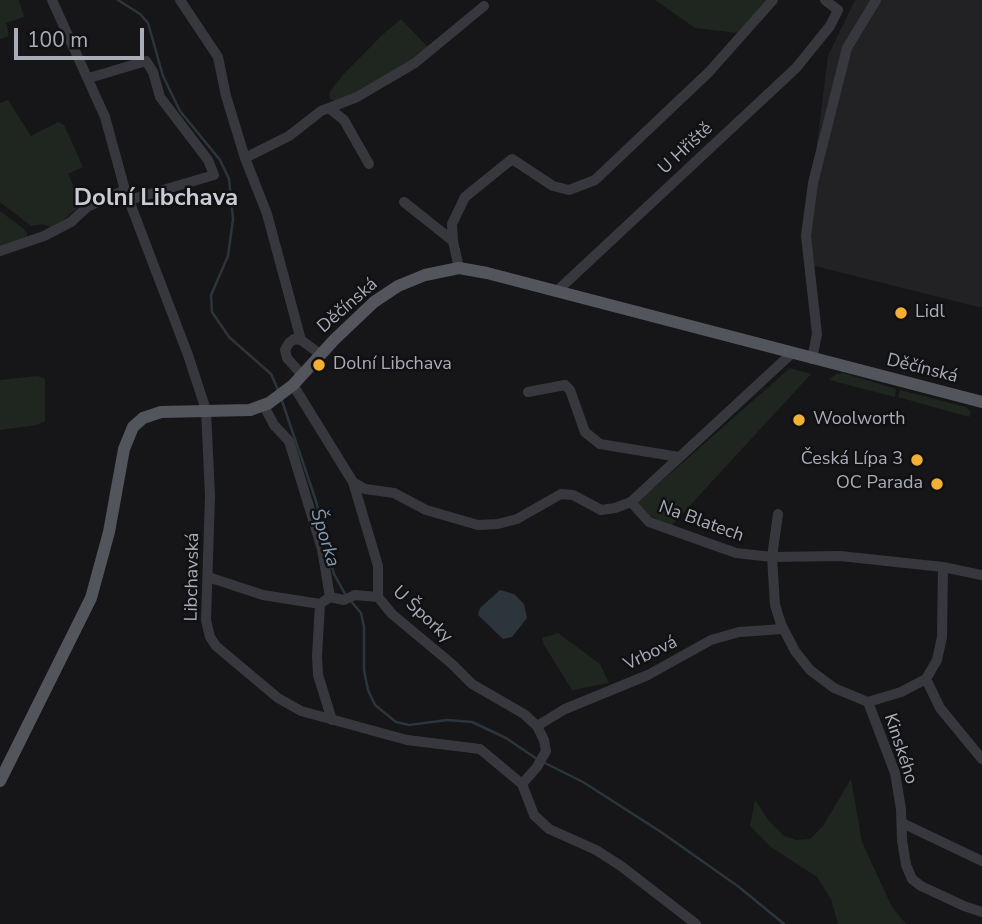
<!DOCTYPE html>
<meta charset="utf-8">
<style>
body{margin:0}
#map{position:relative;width:982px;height:924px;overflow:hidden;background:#161618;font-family:"Nunito Sans",sans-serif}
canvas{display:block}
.scale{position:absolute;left:14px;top:28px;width:130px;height:32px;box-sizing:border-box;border:4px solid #a8adb8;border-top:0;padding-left:9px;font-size:21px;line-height:24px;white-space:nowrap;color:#a8adb8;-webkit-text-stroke:5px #111113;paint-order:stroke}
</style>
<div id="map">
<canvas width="982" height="924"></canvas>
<div class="scale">100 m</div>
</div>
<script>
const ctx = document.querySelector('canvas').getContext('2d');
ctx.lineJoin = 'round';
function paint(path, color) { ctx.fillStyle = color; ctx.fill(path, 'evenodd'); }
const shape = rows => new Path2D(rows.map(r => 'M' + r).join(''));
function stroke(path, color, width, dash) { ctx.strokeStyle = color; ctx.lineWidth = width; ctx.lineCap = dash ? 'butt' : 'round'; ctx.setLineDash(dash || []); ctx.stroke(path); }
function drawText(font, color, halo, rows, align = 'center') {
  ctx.font = font + ' "Nunito Sans",sans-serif'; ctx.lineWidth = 5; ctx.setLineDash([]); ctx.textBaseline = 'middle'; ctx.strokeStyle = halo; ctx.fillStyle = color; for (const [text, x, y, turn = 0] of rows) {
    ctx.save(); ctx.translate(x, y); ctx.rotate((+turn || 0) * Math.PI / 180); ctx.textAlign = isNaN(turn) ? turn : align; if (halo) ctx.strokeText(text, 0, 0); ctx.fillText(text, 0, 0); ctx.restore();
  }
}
const built = shape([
 [855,0,982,0,982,308,807,264,806,232,828,56]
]);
const green = shape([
 [0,0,19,0,24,17,6,23,9,36,0,39],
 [655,0,768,0,738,33,695,28],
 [401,19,428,47,414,59,350,97,336,102,330,99,329,93,342,76,382,35],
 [8,100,31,136,58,122,64,125,83,167,68,174,82,204,60,223,51,227,42,224,31,226,0,202,0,103],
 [0,211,24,229,27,233,27,238,0,247],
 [790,368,811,374,671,526,650,516,638,502],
 [843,373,896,389,895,397,829,380,836,374],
 [38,376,45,379,45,421,37,425,0,430,0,380],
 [900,390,966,407,971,412,969,417,898,397],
 [558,633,600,664,609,683,572,690,544,645,542,638],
 [851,779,862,842,892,907,906,924,838,924,831,899,817,877,771,847,750,826,755,800,770,822,784,836,796,840,810,839,823,826]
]);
const water = shape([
 [500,590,514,594,524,604,527,618,512,637,503,639,478,615,480,608]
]);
const stream = shape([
 [118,0,140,14,148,23,163,76,180,111,220,160,229,179,233,219,228,256,211,295,212,312,229,337,271,374,279,392],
 [281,398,316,501,334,574,345,594,361,613,364,627,364,670,368,690,375,705,396,722,409,725,447,720,472,722,506,738,537,759],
 [543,762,583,782,661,832,739,887,784,924]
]);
const minor = shape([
 [52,0,105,117,125,190,188,355,206,410,210,496,206,620,210,637,216,646,278,698,301,711,407,740,480,749,522,784,534,815,549,829,596,850,621,866,696,924],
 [180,0,218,57,226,96,245,158,267,214,301,340],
 [89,78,146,61,153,72,160,97,208,160,214,175,129,200],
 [329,108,357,97,415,63,484,6],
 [245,158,289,136,321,111,329,108,344,120,369,164],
 [404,202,453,241,459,268],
 [453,241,452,224,465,197,512,159,553,186,569,190,595,180,709,72,773,0],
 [0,251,44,236,71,222,87,207,125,190],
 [557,291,796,68,830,26,838,10,825,0],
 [812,359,817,334,806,236,813,183,847,48,876,0],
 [302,375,287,358,285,350,289,343,294,339,301,340,320,354],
 [293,385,353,482,378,566,378,597,392,614,452,664,472,684,524,714,537,726,544,740,546,751,537,767,522,784],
 [528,392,565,385,570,390,585,432,600,444,679,457],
 [264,406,274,425,289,441,322,549,330,597,320,604,317,656,318,675,332,720],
 [353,482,365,489,394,493,426,510,478,525,498,524,517,519,561,494,573,495,601,510,615,508,631,502,649,522,736,553,772,557,840,556,943,567,982,575],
 [631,502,791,354],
 [778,514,772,557,775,605,781,624,795,651,810,670,834,688,868,702,895,773,901,809,902,840,906,865,912,879,921,886,964,906,982,912],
 [208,577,263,595,320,604],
 [330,597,344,600,355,595,378,597],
 [926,679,940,708,982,759],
 [868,702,901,692,926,679,937,660,942,637,943,567],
 [537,726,565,709,648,675,711,640,739,632,783,629],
 [902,823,982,861]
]);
const major = shape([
 [0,781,91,598,109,532,124,449,133,427,143,418,161,412,250,410,269,403,293,385,334,340,374,302,398,286,425,275,459,268,487,273,982,402]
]);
const markers = [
 [901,313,7,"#f2b134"],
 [319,365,7,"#f2b134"],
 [799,420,7,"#f2b134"],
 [917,460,7,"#f2b134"],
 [937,484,7,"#f2b134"]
];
const streetNames = [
 ["U Hřiště",686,149,-43],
 ["Děčínská",348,306,-41],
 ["Děčínská",922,369,14],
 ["Na Blatech",701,522,20],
 ["Libchavská",193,577,-89],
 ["U Šporky",422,615,43],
 ["Vrbová",651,654,-26],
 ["Kinského",900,749,72]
];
const poiNames = [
 ["Lidl",915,313],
 ["Dolní Libchava",333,365],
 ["Woolworth",813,420],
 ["Česká Lípa 3",903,460,"right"],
 ["OC Parada",923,484,"right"]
];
const waterNames = [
 ["Šporka",324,538,73]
];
const districtNames = [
 ["Dolní Libchava",156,199]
];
paint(built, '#222225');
paint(green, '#1e261f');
paint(water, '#2c353c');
stroke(stream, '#2c353c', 2.5);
stroke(minor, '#37383d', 10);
stroke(major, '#53555c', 12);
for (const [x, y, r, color] of markers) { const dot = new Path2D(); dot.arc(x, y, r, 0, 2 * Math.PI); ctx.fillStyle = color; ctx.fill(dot); stroke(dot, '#111113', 2.5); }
drawText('18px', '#a8adb8', '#111113', streetNames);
drawText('18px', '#a8adb8', '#111113', poiNames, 'left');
drawText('italic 19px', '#7f9bb3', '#111113', waterNames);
drawText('bold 24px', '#c9ccd4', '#111113', districtNames);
</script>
